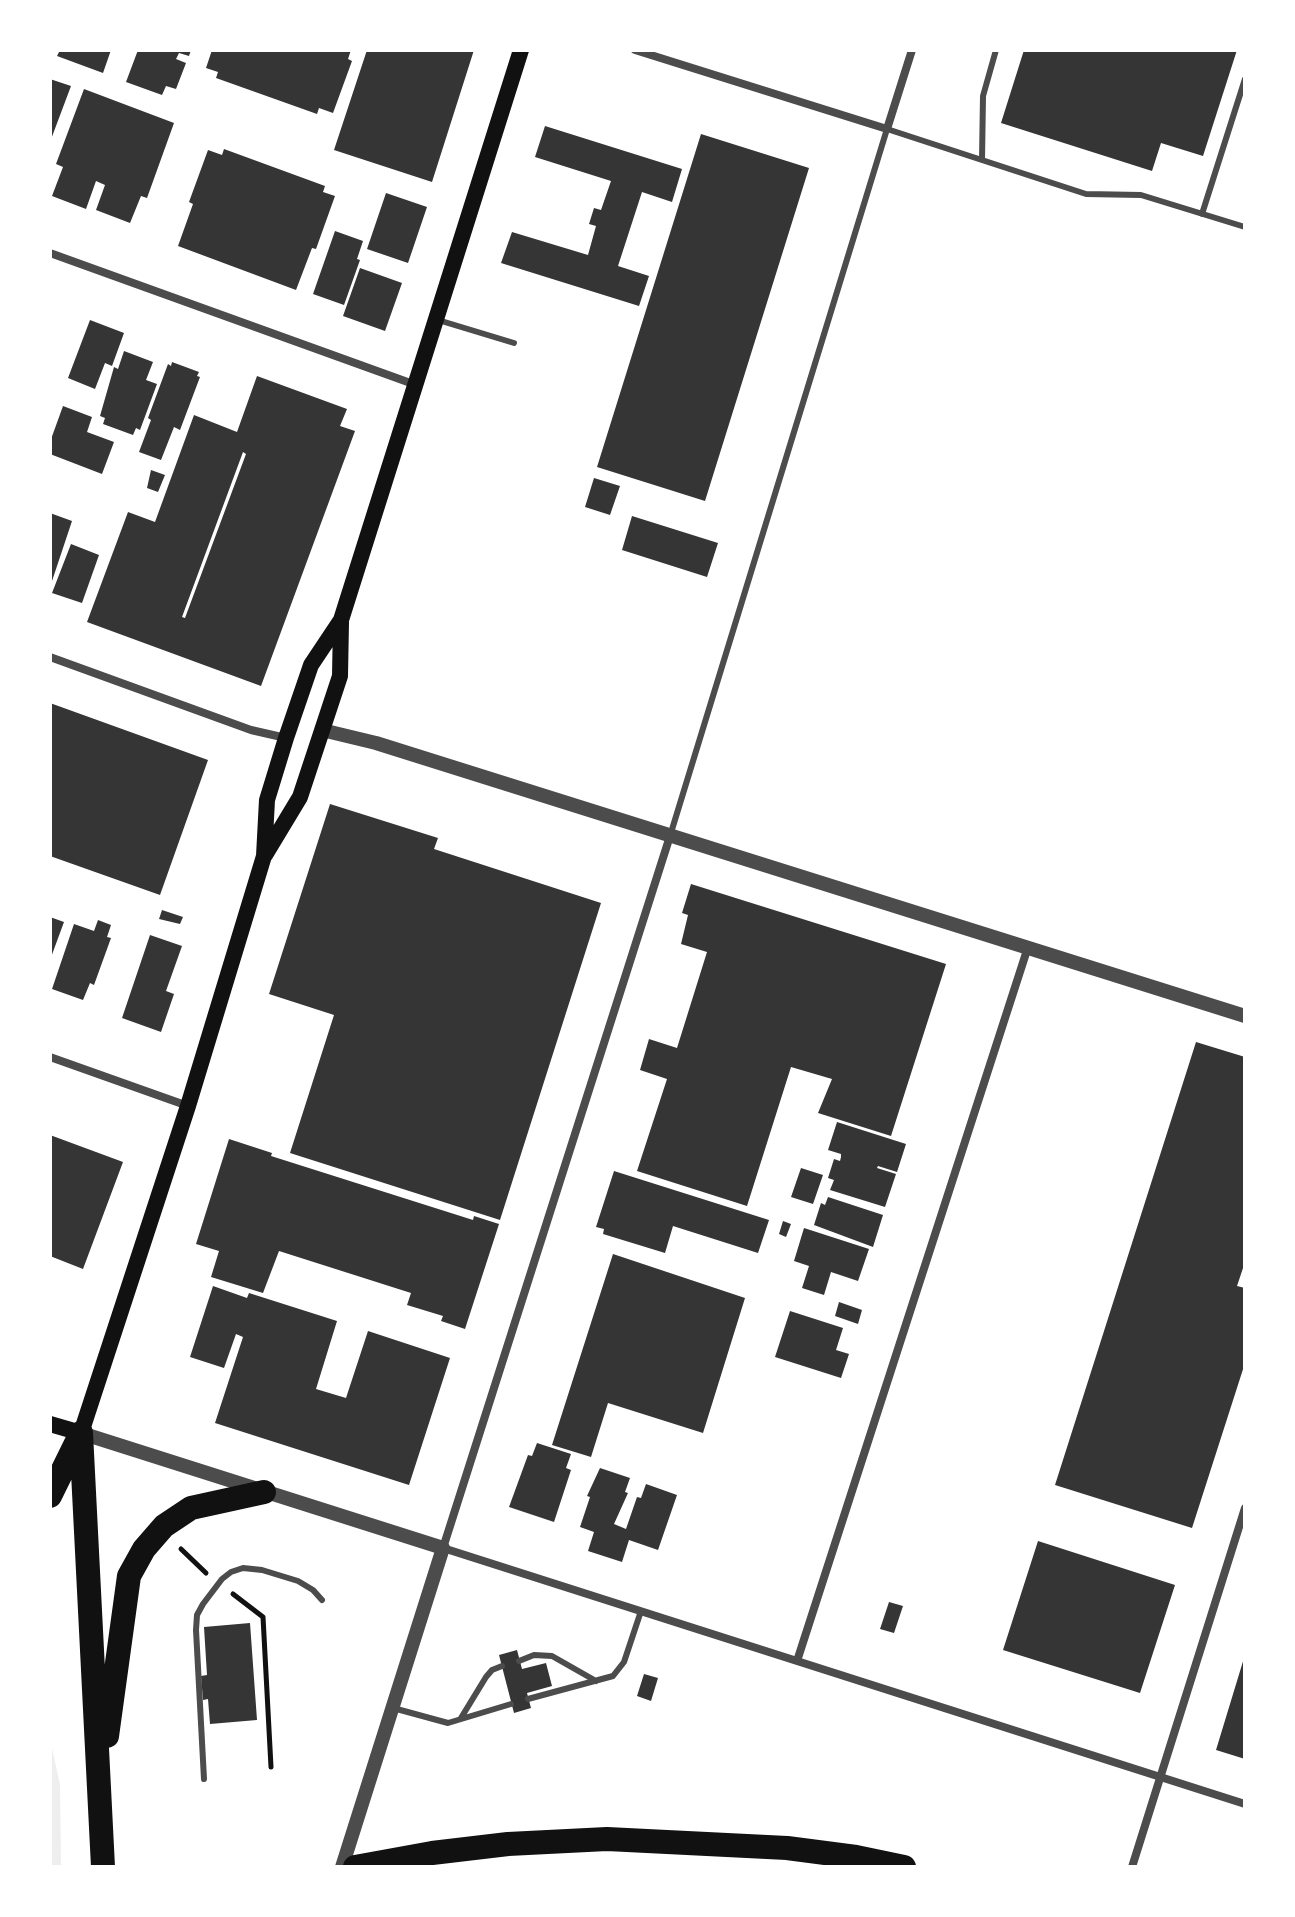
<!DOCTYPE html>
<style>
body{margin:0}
#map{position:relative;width:1295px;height:1917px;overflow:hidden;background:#fff;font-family:Arial,sans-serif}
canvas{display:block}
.frame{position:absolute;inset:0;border:52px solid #fff;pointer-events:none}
</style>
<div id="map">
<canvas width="1295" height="1917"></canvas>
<div class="frame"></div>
</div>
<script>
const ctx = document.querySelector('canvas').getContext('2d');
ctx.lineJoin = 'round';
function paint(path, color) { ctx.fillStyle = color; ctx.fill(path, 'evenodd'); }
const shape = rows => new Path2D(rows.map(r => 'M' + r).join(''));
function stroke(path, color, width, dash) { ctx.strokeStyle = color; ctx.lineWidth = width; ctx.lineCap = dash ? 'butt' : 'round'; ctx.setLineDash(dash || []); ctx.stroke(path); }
const green = shape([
 [50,1739,60,1785,61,1867,50,1867]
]);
const building = shape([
 [60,50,111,50,103,73,57,56],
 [138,50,191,50,189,56,179,53,176,59,186,63,176,89,166,86,162,95,126,82],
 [212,50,351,50,348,59,352,61,333,113,319,108,317,114,216,78,218,72,206,68],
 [367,50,474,50,432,182,334,150],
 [1024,50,1237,50,1203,156,1161,143,1152,171,1001,123],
 [50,79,71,86,50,142],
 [84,89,174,123,147,198,141,196,130,223,96,210,105,185,96,181,86,209,52,196,63,167,56,164],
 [545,126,682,169,672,202,642,192,618,266,649,276,639,306,501,263,512,232,588,255,596,226,589,224,594,208,601,210,611,181,535,157],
 [701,134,809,168,705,501,597,467],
 [224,149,325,186,323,192,335,196,316,249,312,248,296,290,178,246,193,204,189,202,208,150,222,155],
 [386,193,427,207,408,263,367,249],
 [335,231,363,241,357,259,360,260,344,305,313,294],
 [360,268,402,283,385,331,343,316],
 [90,320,124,333,112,366,105,363,95,389,68,378],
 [124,351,153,362,146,380,157,384,140,430,136,428,133,435,103,424,105,418,100,416,114,367,118,369],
 [172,362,199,372,197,376,200,377,180,430,174,427,161,460,139,452,151,420,148,418,168,364,171,366],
 [257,376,347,409,340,426,355,431,261,686,87,622,128,512,155,522,194,415,237,432],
 [243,452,246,454,185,618,182,617],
 [63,406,92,417,87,432,114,442,102,474,50,454,50,442],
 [151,470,165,475,158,492,147,488],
 [594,478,620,486,610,515,585,507],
 [50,513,72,521,50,587],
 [632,516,718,543,707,577,622,550],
 [71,544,99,555,82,603,52,593],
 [50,703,208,760,160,895,50,856],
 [330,804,438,838,434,849,601,903,500,1220,290,1153,334,1015,269,994],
 [691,884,946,964,891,1136,818,1113,832,1079,791,1067,747,1206,637,1171,667,1079,640,1070,649,1039,677,1048,707,952,681,944,688,915,682,913],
 [162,910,183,917,180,924,159,919],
 [50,917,64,922,50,960],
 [98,920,111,925,107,937,111,938,94,985,90,983,83,1000,52,989,74,924,94,931],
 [150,935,182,946,166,991,174,994,161,1032,122,1018],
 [1196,1042,1245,1057,1245,1262,1237,1286,1245,1288,1245,1363,1192,1528,1055,1485],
 [837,1122,906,1144,897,1172,878,1166,877,1168,896,1174,885,1207,830,1190,834,1180,828,1178,834,1159,840,1161,841,1157,841,1154,828,1150],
 [50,1135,123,1162,83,1269,50,1256],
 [229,1139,272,1153,271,1156,473,1220,474,1216,499,1224,465,1329,441,1321,443,1316,407,1305,411,1293,279,1251,263,1293,211,1277,219,1251,196,1244],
 [801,1168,823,1175,813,1204,791,1197],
 [614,1171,769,1220,758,1253,673,1226,665,1253,603,1234,604,1229,596,1227],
 [828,1197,883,1215,873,1247,814,1225,821,1203,825,1205],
 [783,1221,791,1224,786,1237,779,1234],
 [804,1228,869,1249,858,1281,831,1272,824,1295,802,1288,809,1266,794,1261],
 [613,1254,745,1298,703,1433,608,1403,591,1457,552,1445],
 [213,1286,247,1298,249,1293,337,1321,316,1389,346,1398,368,1331,450,1358,409,1485,215,1423,243,1337,236,1334,224,1368,190,1357],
 [839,1302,862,1310,858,1324,835,1316],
 [790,1311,843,1328,836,1350,849,1354,841,1378,775,1357],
 [537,1443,571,1454,566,1468,571,1470,554,1522,509,1507,528,1455,532,1456],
 [600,1468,630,1478,625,1492,628,1493,614,1524,626,1529,637,1497,641,1498,646,1484,677,1495,658,1550,629,1540,622,1562,588,1551,594,1532,580,1527,590,1497,587,1496],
 [1038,1541,1175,1585,1140,1693,1003,1650],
 [889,1602,903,1606,894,1633,880,1629],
 [250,1623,257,1720,210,1724,208,1699,203,1700,201,1676,207,1675,204,1627],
 [517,1650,522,1669,546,1663,552,1686,527,1693,531,1708,514,1713,499,1655],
 [1244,1658,1245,1658,1245,1759,1216,1750],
 [644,1674,658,1678,651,1701,637,1696]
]);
const path = shape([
 [181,1549,206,1573],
 [233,1594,263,1617,271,1767]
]);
const service = shape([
 [982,160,983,96,996,50],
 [1202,214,1245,79],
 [438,320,514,343],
 [670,836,887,129,1086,194,1141,195,1245,227],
 [519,1661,534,1655,552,1656,596,1681],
 [528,1699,613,1676,624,1662,641,1611],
 [393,1708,448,1723,511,1704],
 [461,1718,486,1677,492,1670,502,1666],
 [204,1779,196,1630,197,1615,203,1604,222,1579,231,1572,243,1568,262,1570,298,1581,313,1590,322,1600]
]);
const minor = shape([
 [635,50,887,129,912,50],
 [50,253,416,385],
 [50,657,251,730,286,738],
 [670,836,443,1548,1245,1804],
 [50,1057,188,1106],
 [797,1661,1028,947],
 [1132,1867,1245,1508]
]);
const tertiary = shape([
 [322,730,376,743,1245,1016],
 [81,1433,443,1548,342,1867]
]);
const secondary = shape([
 [265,855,300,797,340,676,341,622],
 [50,1424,81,1433,188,1106,264,856,267,800,286,738,311,665,341,620,521,50]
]);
const motorway = shape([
 [81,1433,103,1867],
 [50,1496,80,1435],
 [107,1736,129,1576,144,1549,164,1526,191,1508,264,1492],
 [355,1867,432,1853,508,1844,607,1839,787,1848,856,1857,904,1867]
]);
paint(green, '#eee');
paint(building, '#353535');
stroke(path, '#111', 5);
stroke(service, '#4c4c4c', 6);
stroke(minor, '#4c4c4c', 8);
stroke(tertiary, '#4c4c4c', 14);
stroke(secondary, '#111', 16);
stroke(motorway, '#111', 24);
</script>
